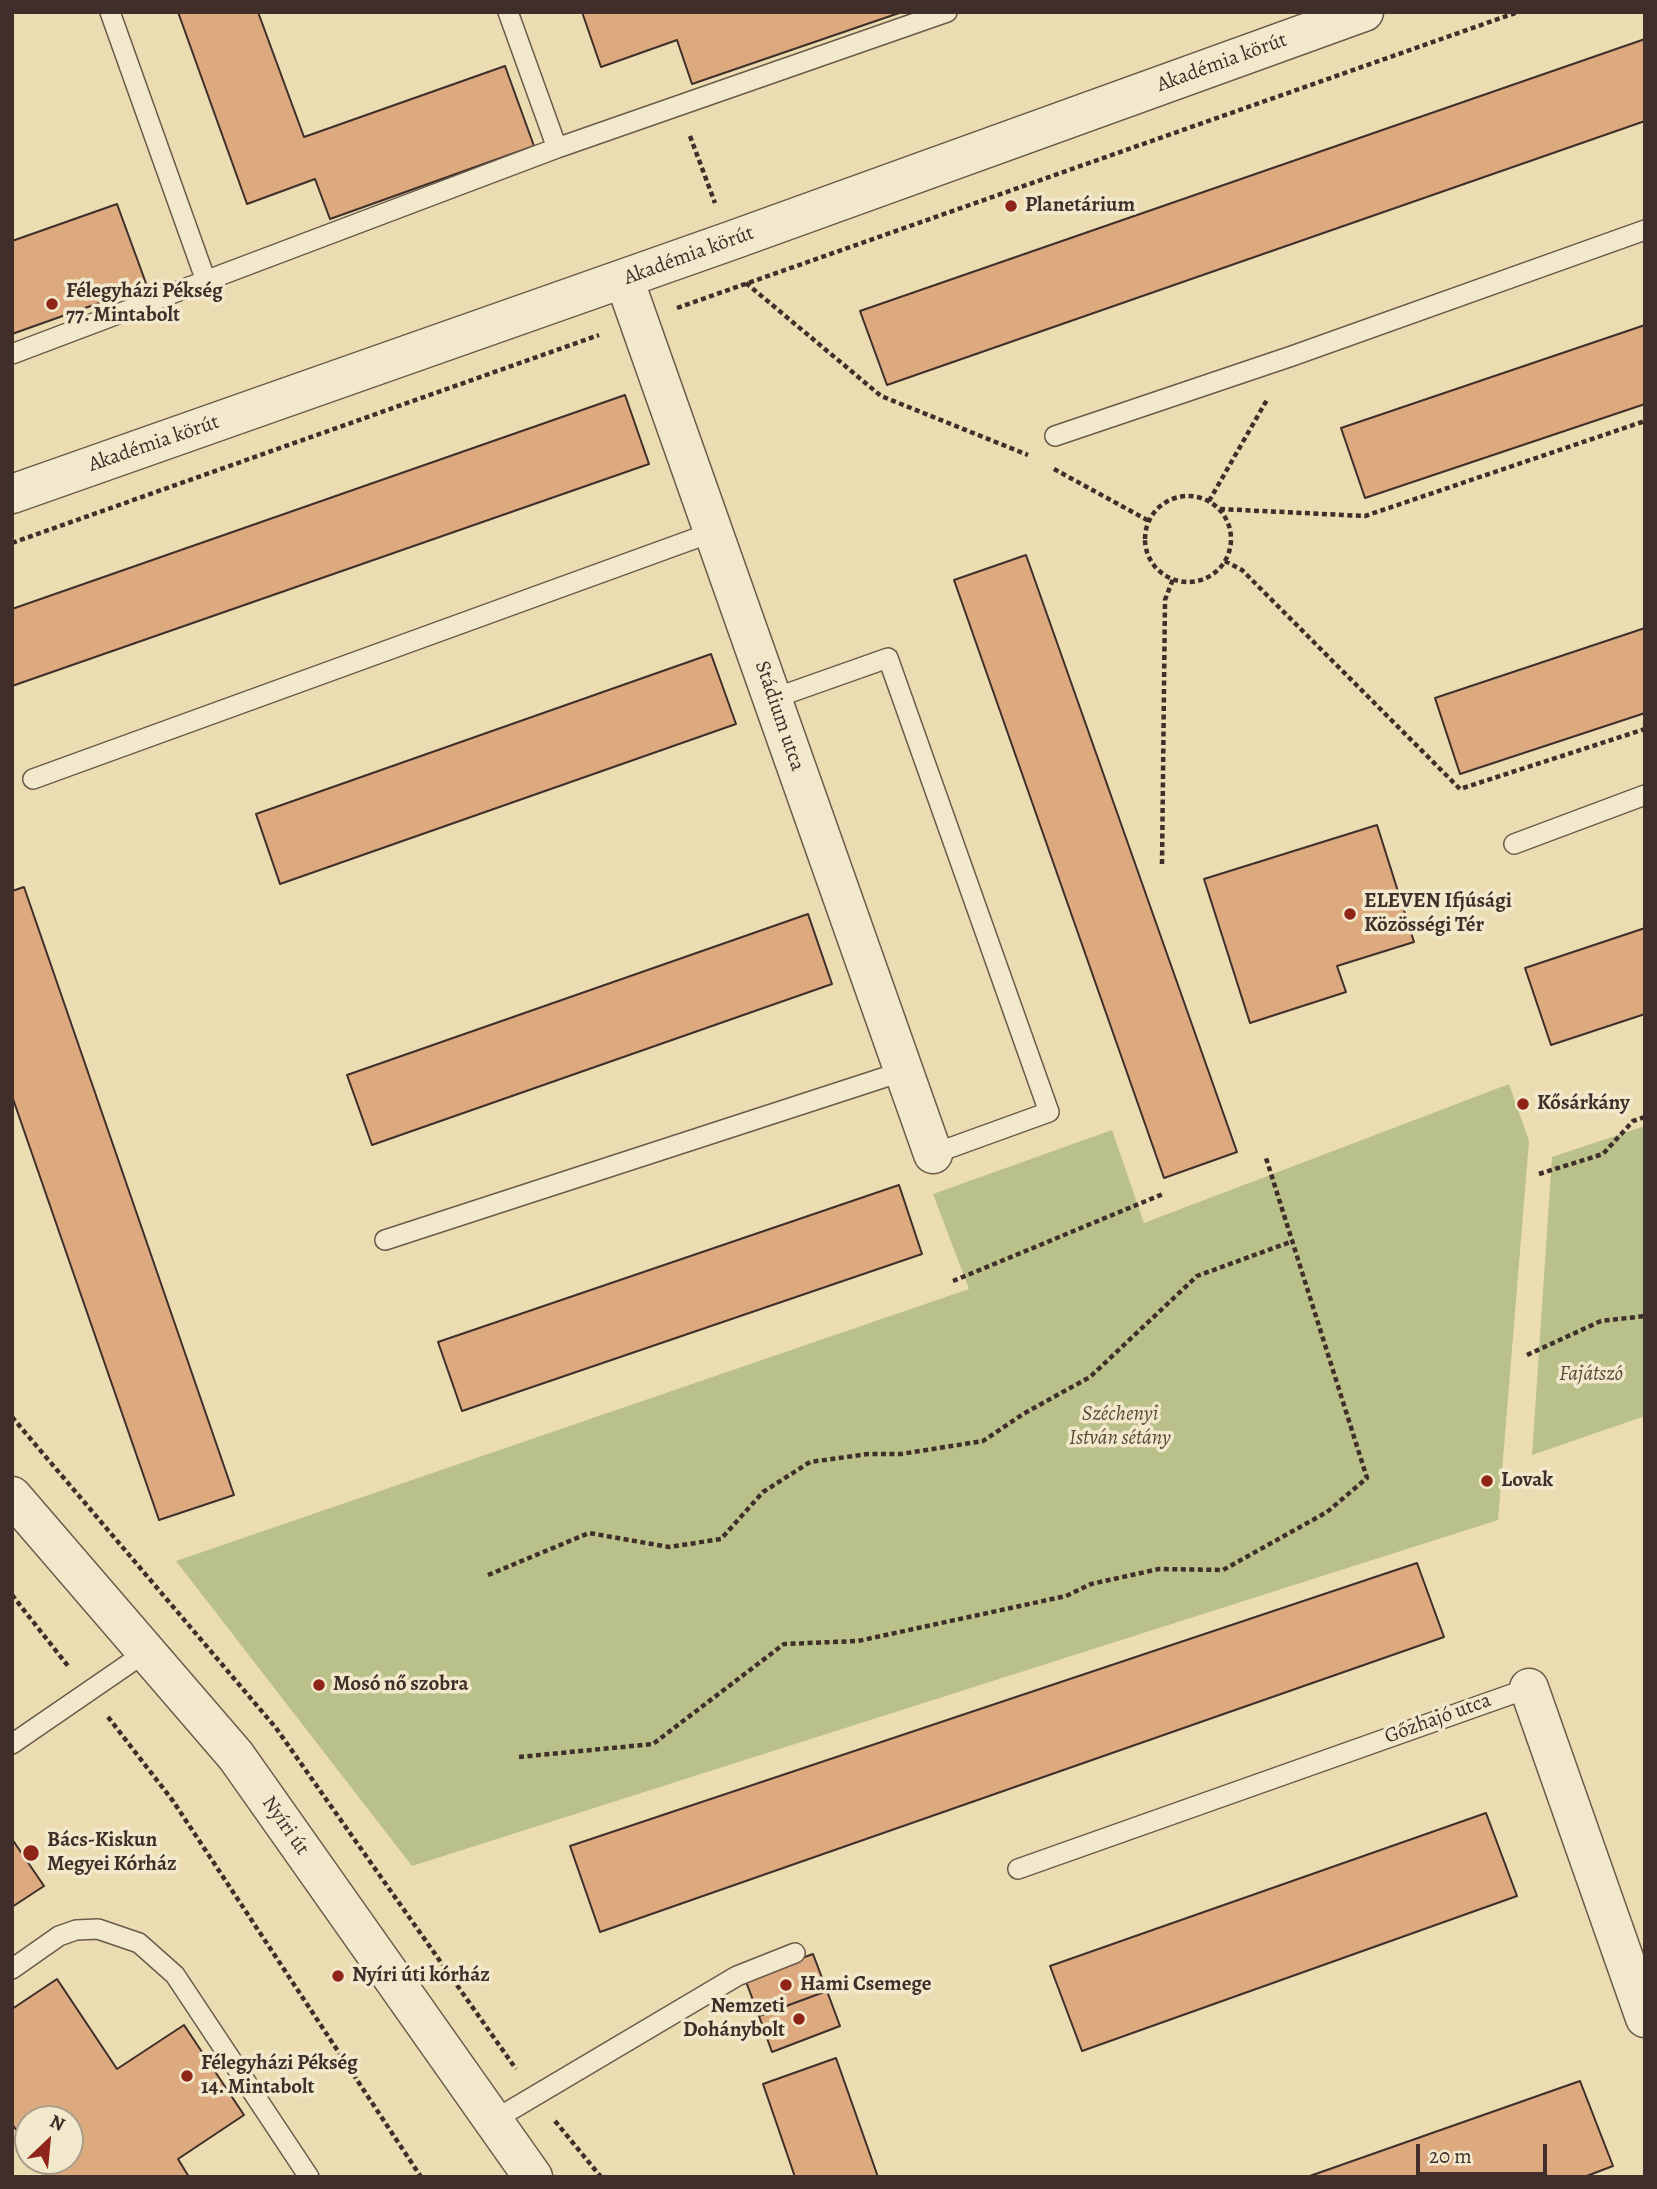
<!DOCTYPE html>
<meta charset="utf-8">
<style>
body{margin:0}
#map{position:relative;width:1657px;height:2189px;overflow:hidden;background:#ebddb1;font-family:Alegreya,serif}
canvas{display:block}
.frame{position:absolute;inset:0;border:14px solid #3f2e29;pointer-events:none}
.north{position:absolute;left:14px;top:2105px;width:70px;height:70px;box-sizing:border-box;background:#f2e9cc;border:2px solid #aa9e8b;border-radius:50%;rotate:26deg;font-size:19px;font-weight:700;line-height:28px;text-align:center;color:#3f2e29}
.north::after{content:'';display:block;margin:auto;width:24px;height:32px;background:#8f2418;clip-path:polygon(50% 0,100% 100%,50% 72%,0 100%)}
.scale{position:absolute;left:1416px;top:2144px;width:131px;height:32px;box-sizing:border-box;border:4px solid #3f2e29;border-top:0;padding-left:9px;font-size:21px;line-height:24px;white-space:nowrap;color:#3f2e29;-webkit-text-stroke:5px #f2e9cc;paint-order:stroke}
</style>
<div id="map">
<canvas width="1657" height="2189"></canvas>
<div class="frame"></div>
<div class="north">N</div>
<div class="scale">20 m</div>
</div>
<script>
const ctx = document.querySelector('canvas').getContext('2d');
ctx.lineJoin = 'round';
function paint(path, color) { ctx.fillStyle = color; ctx.fill(path, 'evenodd'); }
const shape = rows => new Path2D(rows.map(r => 'M' + r).join(''));
function stroke(path, color, width, dash) { ctx.strokeStyle = color; ctx.lineWidth = width; ctx.lineCap = dash ? 'butt' : 'round'; ctx.setLineDash(dash || []); ctx.stroke(path); }
function drawText(font, color, halo, rows, align = 'center') {
  ctx.font = font + ' Alegreya,serif'; ctx.lineWidth = 7; ctx.setLineDash([]); ctx.textBaseline = 'middle'; ctx.strokeStyle = halo; ctx.fillStyle = color; for (const [text, x, y, turn = 0] of rows) {
    ctx.save(); ctx.translate(x, y); ctx.rotate((+turn || 0) * Math.PI / 180); ctx.textAlign = isNaN(turn) ? turn : align; if (halo) ctx.strokeText(text, 0, 0); ctx.fillText(text, 0, 0); ctx.restore();
  }
}
const green = shape([
 [1509,1084,1529,1141,1498,1520,412,1866,176,1561,969,1289,933,1194,1112,1130,1144,1223],
 [1645,1126,1645,1416,1532,1455,1552,1157]
]);
const building = shape([
 [178,12,258,12,304,137,505,66,534,146,330,219,315,179,247,204,178,12],
 [582,12,902,12,692,84,677,40,601,67,582,12],
 [1645,39,1645,121,887,385,860,311,1645,39],
 [117,204,147,286,12,334,12,241,117,204],
 [1645,325,1645,404,1365,498,1341,428,1645,325],
 [625,395,649,464,12,686,12,609,625,395],
 [1026,555,1237,1152,1164,1178,954,580,1026,555],
 [1645,628,1645,713,1460,774,1435,698,1645,628],
 [711,654,736,724,280,884,256,814,711,654],
 [1377,825,1414,942,1337,966,1346,992,1250,1023,1204,879,1377,825],
 [24,887,234,1495,159,1520,12,1096,12,891,24,887],
 [808,914,832,984,372,1145,347,1075,808,914],
 [1645,928,1645,1014,1551,1045,1525,968,1645,928],
 [899,1185,922,1254,462,1411,438,1342,899,1185],
 [1417,1563,1444,1637,600,1932,570,1846,1417,1563],
 [1486,1813,1517,1896,1082,2051,1050,1966,1486,1813],
 [12,1839,44,1886,12,1907,12,1839],
 [813,1954,827,1991,759,2016,745,1979,813,1954],
 [57,1979,117,2069,184,2025,244,2115,178,2159,189,2177,48,2177,37,2161,70,2161,70,2119,28,2119,28,2147,12,2124,12,2009,57,1979],
 [827,1991,840,2026,772,2052,759,2016,827,1991],
 [836,2058,878,2177,795,2177,763,2084,836,2058],
 [1580,2081,1613,2166,1584,2177,1307,2177,1580,2081]
]);
const path = shape([
 [690,136,715,203],
 [746,283,881,396,1028,455],
 [677,308,1518,12],
 [1054,469,1149,521],
 '1145 539a43 43 0 1 1 86 0a43 43 0 1 1-86 0Z',
 [1209,501,1268,398],
 [1220,509,1365,516,1645,421],
 [12,543,599,335],
 [1225,561,1242,570,1460,789,1645,729],
 [1162,864,1165,600,1173,579],
 [1539,1174,1603,1154,1633,1121,1645,1117],
 [953,1281,1163,1194],
 [1527,1355,1601,1321,1645,1316],
 [12,1417,276,1728,516,2069],
 [488,1575,589,1533,669,1547,721,1539,763,1492,810,1462,868,1454,901,1454,983,1441,1023,1414,1090,1377,1197,1276,1293,1241],
 [12,1595,68,1666],
 [108,1717,173,1801,421,2177],
 [519,1757,653,1744,784,1644,858,1641,1066,1596,1091,1584,1159,1569,1223,1570,1327,1512,1367,1478,1266,1158],
 [555,2121,601,2177]
]);
const service = shape([
 [110,12,206,281],
 [508,12,557,148],
 [12,354,557,148,947,12],
 [1055,436,1292,356,1645,230],
 [772,699,888,658,1049,1112,933,1154],
 [33,779,713,532],
 [1514,844,1645,795],
 [385,1240,904,1071],
 [12,1744,146,1652],
 [1018,1869,1529,1688],
 [12,1969,59,1936,76,1930,98,1929,139,1943,175,1975,309,2177],
 [494,2120,737,1976,795,1953]
]);
const minor = shape([
 [624,279,933,1154],
 [1529,1688,1645,2018]
]);
const tertiary = shape([
 [12,494,730,241,1364,12],
 [12,1496,236,1756,533,2177]
]);
const markers = [
 [1011,206,7,"#8f2418"],
 [52,304,7,"#8f2418"],
 [1350,914,7,"#8f2418"],
 [1523,1104,7,"#8f2418"],
 [1487,1481,7,"#8f2418"],
 [319,1685,7,"#8f2418"],
 [31,1853,9,"#8f2418"],
 [338,1976,7,"#8f2418"],
 [786,1985,7,"#8f2418"],
 [799,2019,7,"#8f2418"],
 [187,2076,7,"#8f2418"]
];
const streetNames = [
 ["Akadémia körút",1222,63,-20],
 ["Akadémia körút",689,256,-20],
 ["Akadémia körút",154,444,-19],
 ["Stádium utca",779,716,71],
 ["Gőzhajó utca",1438,1719,-20],
 ["Nyíri út",285,1826,55]
];
const poiNames = [
 ["Planetárium",1025,206],
 ["Félegyházi Pékség",66,292],
 ["77. Mintabolt",66,316],
 ["ELEVEN Ifjúsági",1364,902],
 ["Közösségi Tér",1364,926],
 ["Kősárkány",1537,1104],
 ["Lovak",1501,1481],
 ["Mosó nő szobra",333,1685],
 ["Bács-Kiskun",47,1841],
 ["Megyei Kórház",47,1865],
 ["Nyíri úti kórház",352,1976],
 ["Hami Csemege",800,1985],
 ["Nemzeti",785,2007,"right"],
 ["Dohánybolt",785,2031,"right"],
 ["Félegyházi Pékség",201,2064],
 ["14. Mintabolt",201,2088]
];
const parkNames = [
 ["Fajátszó",1591,1375],
 ["Széchenyi",1120,1415],
 ["István sétány",1120,1439]
];
paint(green, '#bac089');
paint(building, '#dcaa7e');
stroke(building, '#3f2e29', 2);
stroke(service, '#6a5a4b', 22);
stroke(minor, '#6a5a4b', 41);
stroke(tertiary, '#6a5a4b', 41);
stroke(path, '#3f2e29', 4.5, [5, 3.5]);
stroke(service, '#f2e9cc', 19);
stroke(minor, '#f2e9cc', 38);
stroke(tertiary, '#f2e9cc', 38);
for (const [x, y, r, color] of markers) { const dot = new Path2D(); dot.arc(x, y, r, 0, 2 * Math.PI); ctx.fillStyle = color; ctx.fill(dot); stroke(dot, '#f2e9cc', 2.5); }
drawText('21px', '#3f2e29', '#f2e9cc', streetNames);
drawText('bold 21px', '#3f2e29', '#f2e9cc', poiNames, 'left');
drawText('italic 21px', '#584b3c', '#f2e9cc', parkNames);
</script>
